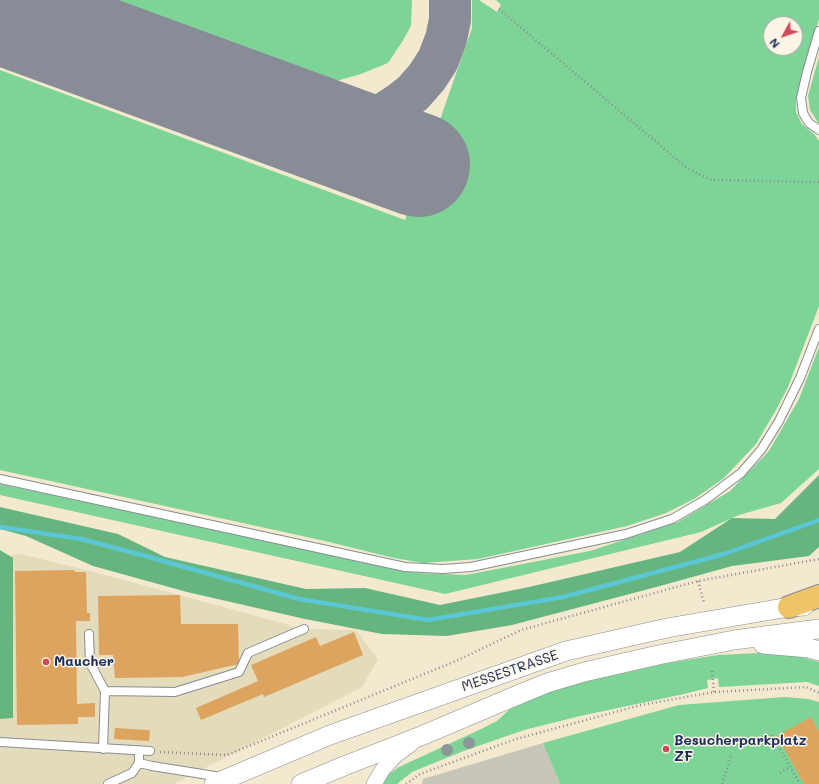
<!DOCTYPE html>
<style>
body{margin:0}
#map{position:relative;width:819px;height:784px;overflow:hidden;background:#f3e9ce;font-family:Mali,sans-serif}
canvas{display:block}
.north{position:absolute;left:763px;top:16px;width:40px;height:40px;box-sizing:border-box;background:#fcf5e5;border:1px solid #a2a6af;border-radius:50%;rotate:230deg;font-size:11px;font-weight:700;line-height:16px;text-align:center;color:#1b2f5e}
.north::after{content:'';display:block;margin:auto;width:14px;height:18px;background:#d1495b;clip-path:polygon(50% 0,100% 100%,50% 72%,0 100%)}
</style>
<div id="map">
<canvas width="819" height="784"></canvas>
<div class="north">N</div>
</div>
<script>
const ctx = document.querySelector('canvas').getContext('2d');
ctx.lineJoin = 'round';
function paint(path, color) { ctx.fillStyle = color; ctx.fill(path, 'evenodd'); }
const shape = rows => new Path2D(rows.map(r => 'M' + r).join(''));
function stroke(path, color, width, dash) { ctx.strokeStyle = color; ctx.lineWidth = width; ctx.lineCap = dash ? 'butt' : 'round'; ctx.setLineDash(dash || []); ctx.stroke(path); }
function drawText(font, color, halo, rows, align = 'center') {
  ctx.font = font + ' Mali,sans-serif'; ctx.lineWidth = 3; ctx.setLineDash([]); ctx.textBaseline = 'middle'; ctx.strokeStyle = halo; ctx.fillStyle = color; for (const [text, x, y, turn = 0] of rows) {
    ctx.save(); ctx.translate(x, y); ctx.rotate((+turn || 0) * Math.PI / 180); ctx.textAlign = isNaN(turn) ? turn : align; if (halo) ctx.strokeText(text, 0, 0); ctx.fillText(text, 0, 0); ctx.restore();
  }
}
const built = shape([
 [21,554,102,574,304,629,356,630,378,659,362,687,174,784,0,784,0,557]
]);
const industrial = shape([
 [543,743,560,784,422,784,423,779]
]);
const green = shape([
 [111,0,412,0,411,26,402,42,388,63,361,74,333,82],
 [472,0,479,0,497,12,501,5,496,0,819,0,819,19,796,99,796,112,802,124,814,134,819,141,819,306,788,387,776,410,756,444,724,478,694,499,666,513,627,526,478,559,423,563,394,558,325,541,0,470,0,70,405,220,472,28],
 [771,24,795,24,795,48,771,48],
 [819,57,819,124,810,110,808,96],
 [819,347,819,469,781,503,739,515,701,532,445,594,0,495,0,484,418,573,466,575,590,551,678,522,730,491,769,451,799,399],
 [758,653,803,657,819,662,819,686,807,682,719,687,718,678,707,680,708,688,684,694,580,716,524,730,461,752,412,772,397,784,384,784,383,782,388,775,399,767,479,730,497,721,510,709,520,703,543,694,591,680,668,663,718,655],
 [785,697,808,699,819,702,819,784,560,784,543,743,679,705]
]);
const forest = shape([
 [819,475,819,547,809,556,732,566,660,586,512,625,447,636,382,634,305,619,187,592,93,566,26,536,0,529,0,507,118,534,165,557,306,589,365,588,440,605,529,587,680,552,732,518,775,519],
 [0,550,13,558,13,718,0,719]
]);
const stream = shape([
 [0,527,81,539,138,554,299,599,428,620,563,597,724,554,819,520]
]);
const taxiway = shape([
 [287,117,306,122,323,125,339,125,371,118,385,113,399,104,413,93,427,77,438,60,446,39,450,20,450,0]
]);
const runway = shape([
 [0,12,418,165]
]);
const building = shape([
 [74,570,75,572,86,572,87,613,90,613,90,621,76,621,77,704,95,703,95,717,78,717,78,724,17,725,15,571],
 [180,595,181,624,238,624,239,664,182,677,115,678,113,655,99,655,98,596],
 [354,632,363,655,264,697,263,694,201,720,196,708,258,681,251,665,316,637,320,646],
 [811,717,819,732,819,784,804,784,777,736],
 [115,728,150,730,149,741,114,739]
]);
const path = shape([
 [499,9,687,168,711,180,819,182],
 [698,581,704,603],
 [712,671,714,692],
 [772,735,800,784],
 [160,752,227,755,456,661,521,630,698,581,819,559],
 [780,773,790,767],
 [406,784,420,774,516,739,641,705,714,692,806,687,819,693],
 [722,784,732,754]
]);
const service = shape([
 [819,31,807,72,801,98,803,113,809,123,819,130],
 [0,479,405,567,443,569,471,567,626,534,672,519,705,500,741,473,761,450,779,421,800,378,819,329],
 [89,634,90,663,105,691,103,749],
 [105,691,175,692,239,672,248,653,304,629],
 [0,742,150,751],
 [139,763,152,766,221,777],
 [108,784,132,773,139,763,139,751]
]);
const minor = shape([
 [374,784,383,769,396,755,411,744]
]);
const tertiary = shape([
 [763,644,809,648,819,651],
 [214,784,330,735,566,651,667,628,789,607,804,606],
 [301,784,344,766,421,736,513,697,547,683,584,672,658,655,734,640,819,629]
]);
const primary = shape([
 [789,607,819,596]
]);
const trees = [
 [469,743],
 [447,750]
];
const markers = [
 [46,662,4,"#d1495b"],
 [666,749,4,"#d1495b"]
];
const poiNames = [
 ["Maucher",54,662],
 ["Besucherparkplatz",674,741],
 ["ZF",674,757]
];
const streetNames = [
 ["MESSESTRASSE",510,671,-19]
];
paint(built, '#e4dbba');
paint(industrial, '#c6c5b8');
paint(green, '#7ed396');
paint(forest, '#66b57f');
stroke(stream, '#5bc7d5', 4.5);
stroke(taxiway, '#878c96', 42);
stroke(runway, '#878c96', 104);
paint(building, '#dda460');
stroke(service, '#878c96', 10);
stroke(minor, '#878c96', 16);
stroke(tertiary, '#878c96', 20);
stroke(primary, '#878c96', 24);
stroke(path, '#878c96', 2.5, [1, 3]);
stroke(service, '#fff', 8);
stroke(minor, '#fff', 15);
stroke(tertiary, '#fff', 19);
stroke(primary, '#efc469', 22);
ctx.fillStyle = '#8a9998';
for (const [x, y] of trees) { ctx.beginPath(); ctx.arc(x, y, 6, 0, 2 * Math.PI); ctx.fill(); }
for (const [x, y, r, color] of markers) { const dot = new Path2D(); dot.arc(x, y, r, 0, 2 * Math.PI); ctx.fillStyle = color; ctx.fill(dot); stroke(dot, '#fcf5e5', 1.5); }
drawText('bold 14px', '#1b2f5e', '#fcf5e5', poiNames, 'left');
drawText('14px', '#1b2f5e', '#fcf5e5', streetNames);
</script>
